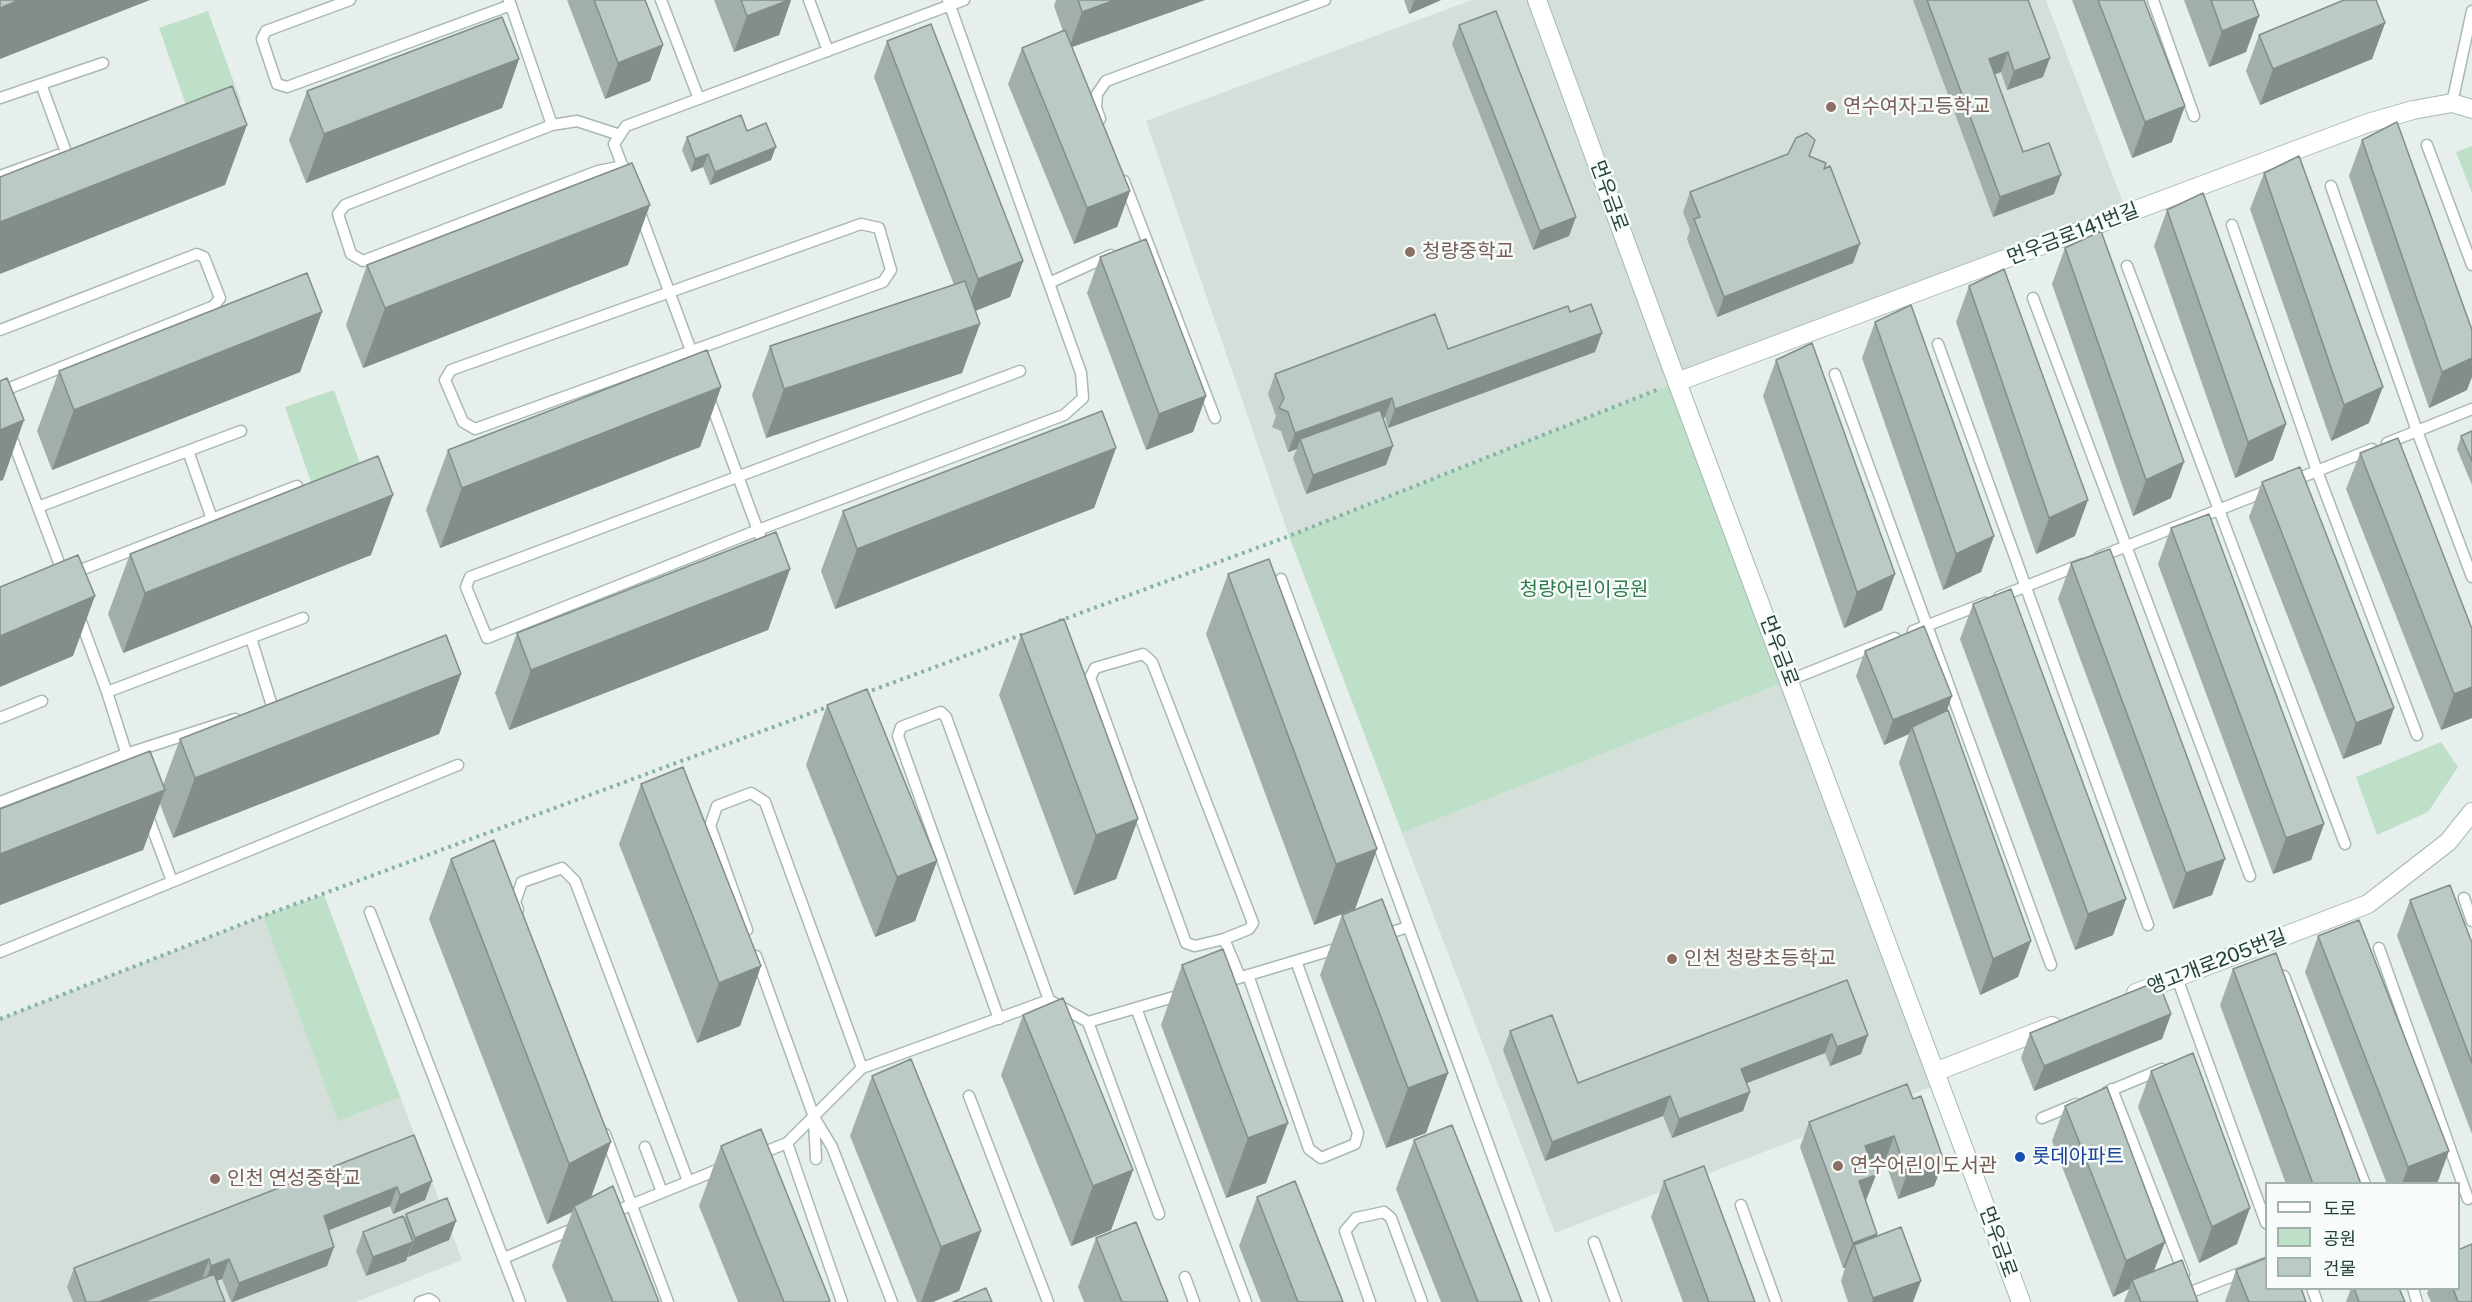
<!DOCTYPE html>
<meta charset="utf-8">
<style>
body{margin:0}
#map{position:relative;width:2472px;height:1302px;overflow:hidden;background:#e6efeb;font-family:"Public Sans","Noto Sans KR",sans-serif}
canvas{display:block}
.legend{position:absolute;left:2265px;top:1182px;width:195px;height:108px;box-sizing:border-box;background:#f7fbf9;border:2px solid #a3b1ad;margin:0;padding:8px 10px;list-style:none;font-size:18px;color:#24423a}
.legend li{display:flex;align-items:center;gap:12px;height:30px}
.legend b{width:30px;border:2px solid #a3b1ad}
</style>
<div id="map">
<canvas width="2472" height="1302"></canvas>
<ul class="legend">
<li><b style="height:8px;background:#fff"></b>도로</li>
<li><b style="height:16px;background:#bfe0c8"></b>공원</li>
<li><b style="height:16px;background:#bbcac4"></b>건물</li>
</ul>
</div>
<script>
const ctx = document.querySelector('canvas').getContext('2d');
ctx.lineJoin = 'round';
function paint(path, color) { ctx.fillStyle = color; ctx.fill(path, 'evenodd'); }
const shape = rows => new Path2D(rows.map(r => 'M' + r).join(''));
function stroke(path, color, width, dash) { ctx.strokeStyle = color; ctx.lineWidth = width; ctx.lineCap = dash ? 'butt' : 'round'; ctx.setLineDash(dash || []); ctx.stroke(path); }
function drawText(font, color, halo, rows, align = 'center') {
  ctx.font = font + ' "Public Sans","Noto Sans KR",sans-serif'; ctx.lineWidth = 5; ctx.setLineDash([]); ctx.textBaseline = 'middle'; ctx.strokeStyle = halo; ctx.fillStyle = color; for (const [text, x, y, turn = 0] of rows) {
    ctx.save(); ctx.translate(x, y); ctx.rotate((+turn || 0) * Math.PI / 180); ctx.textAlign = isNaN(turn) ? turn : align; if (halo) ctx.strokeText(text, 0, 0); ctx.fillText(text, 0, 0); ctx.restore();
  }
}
const built = shape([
 [1472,0,2046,0,2127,213,1677,382,1289,536,1146,121],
 [1790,680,1939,1084,1555,1233,1402,833],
 [324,895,462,1260,356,1302,0,1302,0,1019,263,916]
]);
const green = shape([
 [208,11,241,102,191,119,159,28],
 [2472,146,2472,193,2456,152],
 [1677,382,1790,680,1402,833,1289,536],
 [334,390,366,481,317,499,285,407],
 [2441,742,2458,767,2428,812,2377,835,2356,777],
 [324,895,400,1097,338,1121,263,916]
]);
const path = shape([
 [1059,621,1289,536,1659,389],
 [865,693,1024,634],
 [0,1019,263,916,830,706]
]);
const lane = shape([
 [350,0,266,31,262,39,277,84,287,87,511,5],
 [509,0,552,125],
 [661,0,699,99],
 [809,0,828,51],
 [948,0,1081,373,1083,398,1064,415,758,530,487,638,466,587,470,577,1020,371],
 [2153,0,2194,116],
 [41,84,66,152],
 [0,98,103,63],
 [2452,103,2472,11],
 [1100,119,1096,107,1097,94,1106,81,1325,0],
 [620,135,577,121,552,125,345,205,338,214,351,254,363,261,598,171,623,166],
 [2427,145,2472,265],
 [0,176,58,155],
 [627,178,614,144,626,126,964,0],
 [1124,181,1215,418],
 [2331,186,2417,431,2472,577],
 [639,210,693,356],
 [861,224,879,228,891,270,883,282,475,429,463,422,445,380,451,370,861,224],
 [2232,225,2317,471,2417,735],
 [2127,266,2345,844],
 [1049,283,1111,255],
 [2033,298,2250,876],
 [0,330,197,254,204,257,220,298,214,306,0,392],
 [1938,344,2148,925],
 [1835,374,2051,965],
 [709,398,760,536],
 [10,433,64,576],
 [2387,443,2472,409],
 [188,451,212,519],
 [2292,481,2372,449],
 [38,507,241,431],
 [2099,557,2269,490],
 [73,573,297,486],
 [1281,579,1546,1302],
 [1999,597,2082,564],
 [79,616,107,692,132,771],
 [1913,631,1985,603],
 [251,638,272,706],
 [1790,680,1895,638],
 [107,692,303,618],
 [0,718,42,701],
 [0,802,126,754,235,719],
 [147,814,172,881],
 [2464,898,2472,921],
 [518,910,515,902,522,882,562,868,575,881,688,1181],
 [370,912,520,1302],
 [747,930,710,826,717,806,751,793,765,802,862,1068],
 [1383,935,1408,927],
 [1224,939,1195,946,1186,943,1090,678,1095,668,1143,654,1152,662,1253,923,1249,929,1224,939,1240,977],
 [2379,948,2468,1199],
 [0,952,458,765],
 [756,956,814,1117,832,1147,892,1302],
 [1248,975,1309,1149,1321,1158,1355,1144,1358,1133,1296,961],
 [2284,976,2365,1184],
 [2177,978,2266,1223],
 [1222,983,1342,947],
 [1136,1008,1246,1302],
 [999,1019,898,736,901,727,941,712,946,717,1049,1000],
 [1088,1022,1159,1214],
 [2112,1089,2184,1274],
 [2107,1092,2162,1069],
 [969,1096,1048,1302],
 [2042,1118,2076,1104],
 [814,1120,816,1159],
 [605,1134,668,1302],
 [787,1143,842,1302],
 [645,1147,662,1192],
 [757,1155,787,1143,862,1068,1049,1000,1088,1022,1184,994],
 [1741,1205,1776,1302],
 [609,1214,722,1168],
 [1594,1242,1616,1302],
 [504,1258,575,1228],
 [1185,1277,1194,1302],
 [2312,1288,2317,1302],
 [2413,1288,2417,1302],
 [2191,1292,2266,1263],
 [420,1302,429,1299,434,1302],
 [1370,1302,1345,1231,1356,1218,1384,1212,1391,1218,1422,1302]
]);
const street = shape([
 [1677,382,2368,123,2413,110,2452,103,2472,109],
 [2136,993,2368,904,2448,842,2472,812],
 [1935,1072,2052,1026]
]);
const secondary = shape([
 [1537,0,1677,382,2021,1302]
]);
const wall = shape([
 [567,0,645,0,663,45,650,81,605,99],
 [714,0,791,0,779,35,734,52],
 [1056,0,1205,0,1072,47,1130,191,1117,227,1074,244,1008,84,1022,48,1063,31,1054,6],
 [1404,0,1441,0,1409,14],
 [1913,0,2028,0,2043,77,2007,90,2001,72,1994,74,2023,152,2054,194,1993,217],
 [2072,0,2144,0,2172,142,2132,158],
 [2184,0,2253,0,2246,52,2209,67],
 [2385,23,2372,59,2260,105,2246,71,2259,35],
 [1459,25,1569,236,1533,250,1452,44],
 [887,41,1023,261,1010,297,975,311,962,373,766,438,752,395,770,346,954,285,874,77],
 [519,59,502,108,306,183,289,140,307,91],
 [747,131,771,160,710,185,703,167,691,172,682,150,687,137],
 [2362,140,2467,390,2429,408,2349,176],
 [1809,157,1824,169,1853,263,1717,317,1687,239,1690,230,1683,212,1690,192],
 [2264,173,2369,423,2331,441,2250,209],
 [2167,210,2286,424,2273,460,2235,478,2154,246],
 [2065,248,2171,498,2133,516,2052,284],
 [1100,257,1206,396,1193,432,1146,450,1087,293],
 [367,265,628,265,363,368,346,325],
 [1969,286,2075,536,2036,554,1956,322],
 [322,312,300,372,52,470,37,431,59,371],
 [1570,312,1595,352,1388,428,1385,417,1383,418,1386,465,1306,494,1293,458,1297,449,1288,452,1281,431,1272,427,1276,416,1268,394,1275,374,1448,349],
 [1875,322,1994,536,1981,572,1943,590,1862,358],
 [1776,360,1882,610,1844,628,1763,396],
 [721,387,700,447,440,548,426,510,448,450],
 [2472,431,2472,485,2457,449,2461,436],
 [1116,448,1094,508,835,609,821,571,843,511],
 [2360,453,2472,629,2472,718,2441,730,2346,489],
 [2262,482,2394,708,2381,744,2343,759,2249,517],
 [2171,528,2324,824,2311,860,2273,874,2158,564],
 [130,554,371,555,123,653,108,614],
 [2071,563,2212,895,2173,909,2058,599],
 [790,569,768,630,509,730,495,693,517,633],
 [1228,574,1377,849,1355,909,1314,925,1206,634],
 [1973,604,2126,899,2113,935,2075,950,1960,639],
 [1021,635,1138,819,1116,879,1074,895,999,695],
 [1865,651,1952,696,1946,710,2018,977,1980,995,1899,763,1909,734,1884,745,1856,676],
 [461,674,439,734,173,838,160,804,143,850,0,905,0,809,163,785,180,739],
 [827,705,937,861,915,921,875,937,806,765],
 [641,784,761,966,740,1026,697,1043,619,844],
 [451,859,591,1197,659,1302,567,1302,552,1266,572,1212,547,1224,429,919],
 [2410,900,2472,943,2472,1134,2397,936],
 [1342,915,1448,1073,1426,1133,1386,1148,1320,975],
 [2318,936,2437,1184,2387,1184,2305,972],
 [1182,965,1266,1183,1226,1198,1161,1025],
 [2233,969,2361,1184,2286,1184,2220,1005],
 [1847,980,1861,1054,1830,1066,1825,1053,1747,1083,1743,1111,1672,1138,1663,1116,1545,1161,1503,1050,1510,1031,1578,1083],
 [2171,1014,2162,1039,2034,1091,2021,1058,2030,1033],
 [1023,1015,1133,1170,1111,1230,1071,1246,1001,1075],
 [2151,1071,2237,1244,2199,1263,2138,1107],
 [872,1076,981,1231,959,1291,933,1302,917,1302,850,1136],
 [1913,1099,1944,1161,1934,1186,1898,1199,1885,1161,1872,1165,1876,1175,1866,1200,1877,1236,1913,1302,1848,1302,1841,1281,1845,1268,1843,1268,1800,1147,1809,1122],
 [2065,1106,2165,1242,2154,1271,2198,1302,2124,1302,2129,1289,2113,1297,2052,1141],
 [414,1135,425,1200,393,1214,390,1206,328,1230,327,1266,233,1302,231,1302,222,1279,217,1281,202,1278,141,1302,73,1302,67,1287,74,1268],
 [1414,1140,1522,1302,1441,1302,1396,1189],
 [721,1146,830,1302,738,1302,699,1206],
 [1664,1181,1755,1302,1683,1302,1651,1217],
 [1257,1197,1343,1302,1261,1302,1239,1246],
 [406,1214,456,1221,449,1240,408,1257,408,1255,406,1261,366,1276,356,1251,363,1232,404,1219],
 [1096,1238,1168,1302,1084,1302,1078,1287],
 [2236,1270,2306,1302,2225,1302],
 [2351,1288,2399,1288,2405,1302,2346,1302],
 [2429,1288,2458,1288,2472,1302,2431,1302,2427,1293]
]);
const shadedWall = shape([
 [19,0,150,0,0,59,0,8],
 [789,0,791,0,779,35,734,52,747,16],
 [1115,0,1205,0,1069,48,1082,12],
 [1416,0,1441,0,1409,14,1414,1],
 [2259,16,2246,52,2209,67,2222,31],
 [2385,23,2372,59,2260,105,2273,69],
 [663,45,650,81,605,99,618,63],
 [2008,52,2001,72,1982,79,1989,59],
 [2050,58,2043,77,2007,90,2014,71],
 [519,59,502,108,306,183,324,134],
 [2185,106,2172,142,2132,158,2145,122],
 [247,125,225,185,0,274,0,222],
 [776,147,771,160,710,185,715,172],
 [708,154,703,167,691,172,695,159],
 [2061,175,2054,194,1993,217,2000,197],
 [1130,191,1117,227,1074,244,1087,208],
 [650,205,628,265,363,368,385,308],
 [1576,217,1569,236,1533,250,1540,231],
 [1860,244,1853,263,1717,317,1724,297],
 [1023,261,1010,297,965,315,978,279],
 [322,312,300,372,52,470,74,410],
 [980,324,962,373,766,438,784,389],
 [1602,333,1595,352,1388,428,1395,409],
 [2472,358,2472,377,2467,390,2429,408,2442,372],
 [721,387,700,447,440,548,462,488],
 [2383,387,2369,423,2331,441,2344,405],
 [1206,396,1193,432,1146,450,1159,414],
 [1392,398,1385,417,1303,446,1300,439,1297,449,1288,452,1295,433],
 [24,420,3,480,0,481,0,430],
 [2286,424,2273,460,2235,478,2248,442],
 [1393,446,1386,465,1306,494,1313,475],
 [1116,448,1094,508,835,609,857,549],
 [2184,462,2171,498,2133,516,2146,480],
 [393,495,371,555,123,653,145,593],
 [2088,500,2075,536,2036,554,2049,518],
 [1994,536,1981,572,1943,590,1956,554],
 [790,569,768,630,509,730,531,670],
 [1895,574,1882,610,1844,628,1857,592],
 [95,596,73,656,0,687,0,636],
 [461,674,439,734,173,838,195,778],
 [2472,687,2472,718,2441,730,2454,694],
 [1952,696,1943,721,1912,727,1909,734,1884,745,1893,720],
 [2394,708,2381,744,2343,759,2356,723],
 [165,790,143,850,0,905,0,854],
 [1138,819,1116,879,1074,895,1096,835],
 [2324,824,2311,860,2273,874,2286,838],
 [1377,849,1355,909,1314,925,1336,864],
 [2225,859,2212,895,2173,909,2186,873],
 [937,861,915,921,875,937,897,877],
 [2126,899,2113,935,2075,950,2088,914],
 [2031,941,2018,977,1980,995,1993,959],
 [761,966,740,1026,697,1043,719,983],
 [2171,1014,2162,1039,2034,1091,2044,1066],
 [1832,1034,1825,1053,1734,1088,1741,1069],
 [1868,1035,1861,1054,1830,1066,1837,1047],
 [1448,1073,1426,1133,1386,1148,1408,1088],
 [1750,1092,1743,1111,1672,1138,1679,1119],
 [1670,1096,1663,1116,1545,1161,1552,1142],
 [1288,1123,1266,1183,1226,1198,1248,1138],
 [1894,1136,1885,1161,1856,1171,1865,1146],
 [611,1142,589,1203,574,1206,572,1212,547,1224,569,1164],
 [2449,1151,2437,1184,2402,1184,2408,1167],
 [1944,1161,1934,1186,1898,1199,1907,1174],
 [1133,1170,1111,1230,1071,1246,1093,1186],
 [1876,1175,1866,1200,1850,1206,1859,1181],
 [432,1181,425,1200,393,1214,400,1195],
 [397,1187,390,1206,317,1235,324,1216],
 [2250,1208,2237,1244,2199,1263,2212,1227],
 [456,1221,449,1240,408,1257,415,1238],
 [981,1231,959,1291,933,1302,921,1302,941,1247],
 [1877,1234,1868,1260,1854,1245,1845,1268,1843,1268,1853,1243],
 [413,1242,406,1261,366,1276,373,1257],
 [2165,1242,2151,1278,2132,1280,2129,1289,2113,1297,2126,1261],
 [334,1247,327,1266,232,1302,239,1283],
 [209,1259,202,1278,141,1302,99,1302],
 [229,1259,222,1279,204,1285,211,1266],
 [1921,1281,1913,1302,1872,1302,1873,1298]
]);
const building = shape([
 [0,0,19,0,0,8,0,0],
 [594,0,645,0,663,45,618,63,594,0],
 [741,0,789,0,747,16,741,0],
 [1078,0,1115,0,1082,12,1078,0],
 [1927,0,2028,0,2050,58,2014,71,2008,52,1989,59,2023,152,2049,143,2061,175,2000,197,1927,0],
 [2098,0,2144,0,2185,106,2145,122,2098,0],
 [2211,0,2253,0,2259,16,2222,31,2211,0],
 [2344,0,2376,0,2385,23,2273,69,2259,35,2344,0],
 [1496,11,1576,217,1540,231,1459,25,1496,11],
 [502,17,519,59,324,134,307,91,502,17],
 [931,24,1023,261,978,279,887,41,931,24],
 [1065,30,1130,191,1087,208,1022,48,1065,30],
 [232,86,247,125,0,222,0,177,232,86],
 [741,115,747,131,766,123,776,147,715,172,708,154,695,159,687,137,741,115],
 [2397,122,2472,330,2472,358,2442,372,2362,140,2397,122],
 [1807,133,1815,140,1809,156,1826,163,1824,169,1830,166,1860,244,1724,297,1694,219,1700,217,1690,192,1788,154,1796,138,1807,133],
 [2299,156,2383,387,2344,405,2264,173,2299,156],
 [632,163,650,205,385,308,367,265,632,163],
 [2203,193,2286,424,2248,442,2167,210,2203,193],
 [2101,231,2184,462,2146,480,2065,248,2101,231],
 [1146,239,1206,396,1159,414,1100,257,1146,239],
 [2004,269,2088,500,2049,518,1969,286,2004,269],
 [307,273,322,312,74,410,59,371,307,273],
 [965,281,980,324,784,389,770,346,965,281],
 [1591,304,1602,333,1395,409,1392,398,1295,433,1288,412,1279,408,1284,398,1275,374,1435,314,1448,349,1568,306,1570,312,1591,304],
 [1911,305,1994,536,1956,554,1875,322,1911,305],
 [1812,343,1895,574,1857,592,1776,360,1812,343],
 [707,350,721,387,462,488,448,450,707,350],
 [7,378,24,420,0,430,0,381,7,378],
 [1380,410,1393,446,1313,475,1300,439,1380,410],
 [1102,411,1116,448,857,549,843,511,1102,411],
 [2472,431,2472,461,2461,436,2472,431],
 [2398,438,2472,629,2472,687,2454,694,2360,453,2398,438],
 [378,456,393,495,145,593,130,554,378,456],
 [2300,467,2394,708,2356,723,2262,482,2300,467],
 [2209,514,2324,824,2286,838,2171,528,2209,514],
 [776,532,790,569,531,670,517,633,776,532],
 [2110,549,2225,859,2186,873,2071,563,2110,549],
 [78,555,95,596,0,636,0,587,78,555],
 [1269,559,1377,849,1336,864,1228,574,1269,559],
 [2011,589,2126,899,2088,914,1973,604,2011,589],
 [1064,619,1138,819,1096,835,1021,635,1064,619],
 [1924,626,1952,696,1893,720,1865,651,1924,626],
 [446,635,461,674,195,778,180,739,446,635],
 [867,689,937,861,897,877,827,705,867,689],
 [1948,710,2031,941,1993,959,1912,727,1948,710],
 [150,751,165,790,0,854,0,809,150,751],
 [683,767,761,966,719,983,641,784,683,767],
 [494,840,611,1142,569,1164,451,859,494,840],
 [2450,885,2472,943,2472,1063,2410,900,2450,885],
 [1382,899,1448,1073,1408,1088,1342,915,1382,899],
 [2359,920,2449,1151,2408,1167,2318,936,2359,920],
 [1223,949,1288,1123,1248,1138,1182,965,1223,949],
 [2276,953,2361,1184,2313,1184,2233,969,2276,953],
 [1847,980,1868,1035,1837,1047,1832,1034,1741,1069,1750,1092,1679,1119,1670,1096,1552,1142,1510,1031,1552,1015,1578,1083,1847,980],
 [2158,981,2171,1014,2044,1066,2030,1033,2158,981],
 [1063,998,1133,1170,1093,1186,1023,1015,1063,998],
 [2193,1053,2250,1208,2212,1227,2151,1071,2193,1053],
 [911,1059,981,1231,941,1247,872,1076,911,1059],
 [1907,1084,1913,1099,1921,1096,1944,1161,1907,1174,1894,1136,1865,1146,1876,1175,1859,1181,1877,1234,1853,1243,1809,1122,1907,1084],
 [2107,1087,2165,1242,2126,1261,2065,1106,2107,1087],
 [1452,1125,1522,1302,1478,1302,1414,1140,1452,1125],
 [761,1129,830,1301,828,1302,784,1302,721,1146,761,1129],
 [414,1135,432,1181,400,1195,397,1187,324,1216,334,1247,239,1283,229,1259,211,1266,209,1259,99,1302,86,1302,74,1268,414,1135],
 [1704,1166,1755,1302,1709,1302,1664,1181,1704,1166],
 [1295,1181,1343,1302,1298,1302,1257,1197,1295,1181],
 [613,1186,659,1302,613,1302,574,1206,613,1186],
 [447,1198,456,1221,415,1238,406,1214,447,1198],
 [403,1216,413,1242,373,1257,363,1232,403,1216],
 [1136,1222,1168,1302,1122,1302,1096,1238,1136,1222],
 [1901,1227,1921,1281,1873,1298,1854,1245,1901,1227],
 [2472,1244,2472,1302,2458,1302,2453,1288,2458,1288,2458,1250,2472,1244],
 [2266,1258,2266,1288,2301,1288,2306,1302,2249,1302,2236,1270,2266,1258],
 [2182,1260,2198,1302,2141,1302,2132,1280,2182,1260],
 [214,1274,225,1302,143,1302,214,1274],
 [986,1288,992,1302,953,1302,986,1288],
 [2354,1288,2399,1288,2405,1302,2359,1302,2354,1288]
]);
const markers = [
 [1831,107,6,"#8d6e63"],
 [1410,252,6,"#8d6e63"],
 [1672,959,6,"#8d6e63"],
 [2020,1157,6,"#1a4fb4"],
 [1838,1166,6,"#8d6e63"],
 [215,1179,6,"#8d6e63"]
];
const educationNames = [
 ["연수여자고등학교",1843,107],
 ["청량중학교",1422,252],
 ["인천 청량초등학교",1684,959],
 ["연수어린이도서관",1850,1166],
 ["인천 연성중학교",227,1179]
];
const streetNames = [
 ["먼우금로",1609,196,70],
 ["먼우금로141번길",2073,234,-21],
 ["먼우금로",1779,651,69],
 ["앵고개로205번길",2217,962,-21],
 ["먼우금로",1998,1242,70]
];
const parkNames = [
 ["청량어린이공원",1584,590]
];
const transitNames = [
 ["롯데아파트",2032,1157]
];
paint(built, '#d4dfda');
paint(green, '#bfe0c8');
stroke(lane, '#a8b8b2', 13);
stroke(street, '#a8b8b2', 20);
stroke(secondary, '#a4bbb3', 20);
stroke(path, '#86b3a5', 4, [3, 4.5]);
stroke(lane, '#fff', 10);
stroke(street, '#fff', 18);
stroke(secondary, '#fff', 18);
paint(wall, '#a1aea9');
paint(shadedWall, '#838d89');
paint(building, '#bbcac4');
stroke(building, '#838d89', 1.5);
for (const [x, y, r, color] of markers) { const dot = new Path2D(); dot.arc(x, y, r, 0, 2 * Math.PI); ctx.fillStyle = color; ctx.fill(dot); stroke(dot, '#f7fbf9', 2); }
drawText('20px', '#785e54', '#f7fbf9', educationNames, 'left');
drawText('20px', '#24423a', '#f7fbf9', streetNames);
drawText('20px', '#2d7a4b', '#f7fbf9', parkNames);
drawText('20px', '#164399', '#f7fbf9', transitNames, 'left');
</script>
